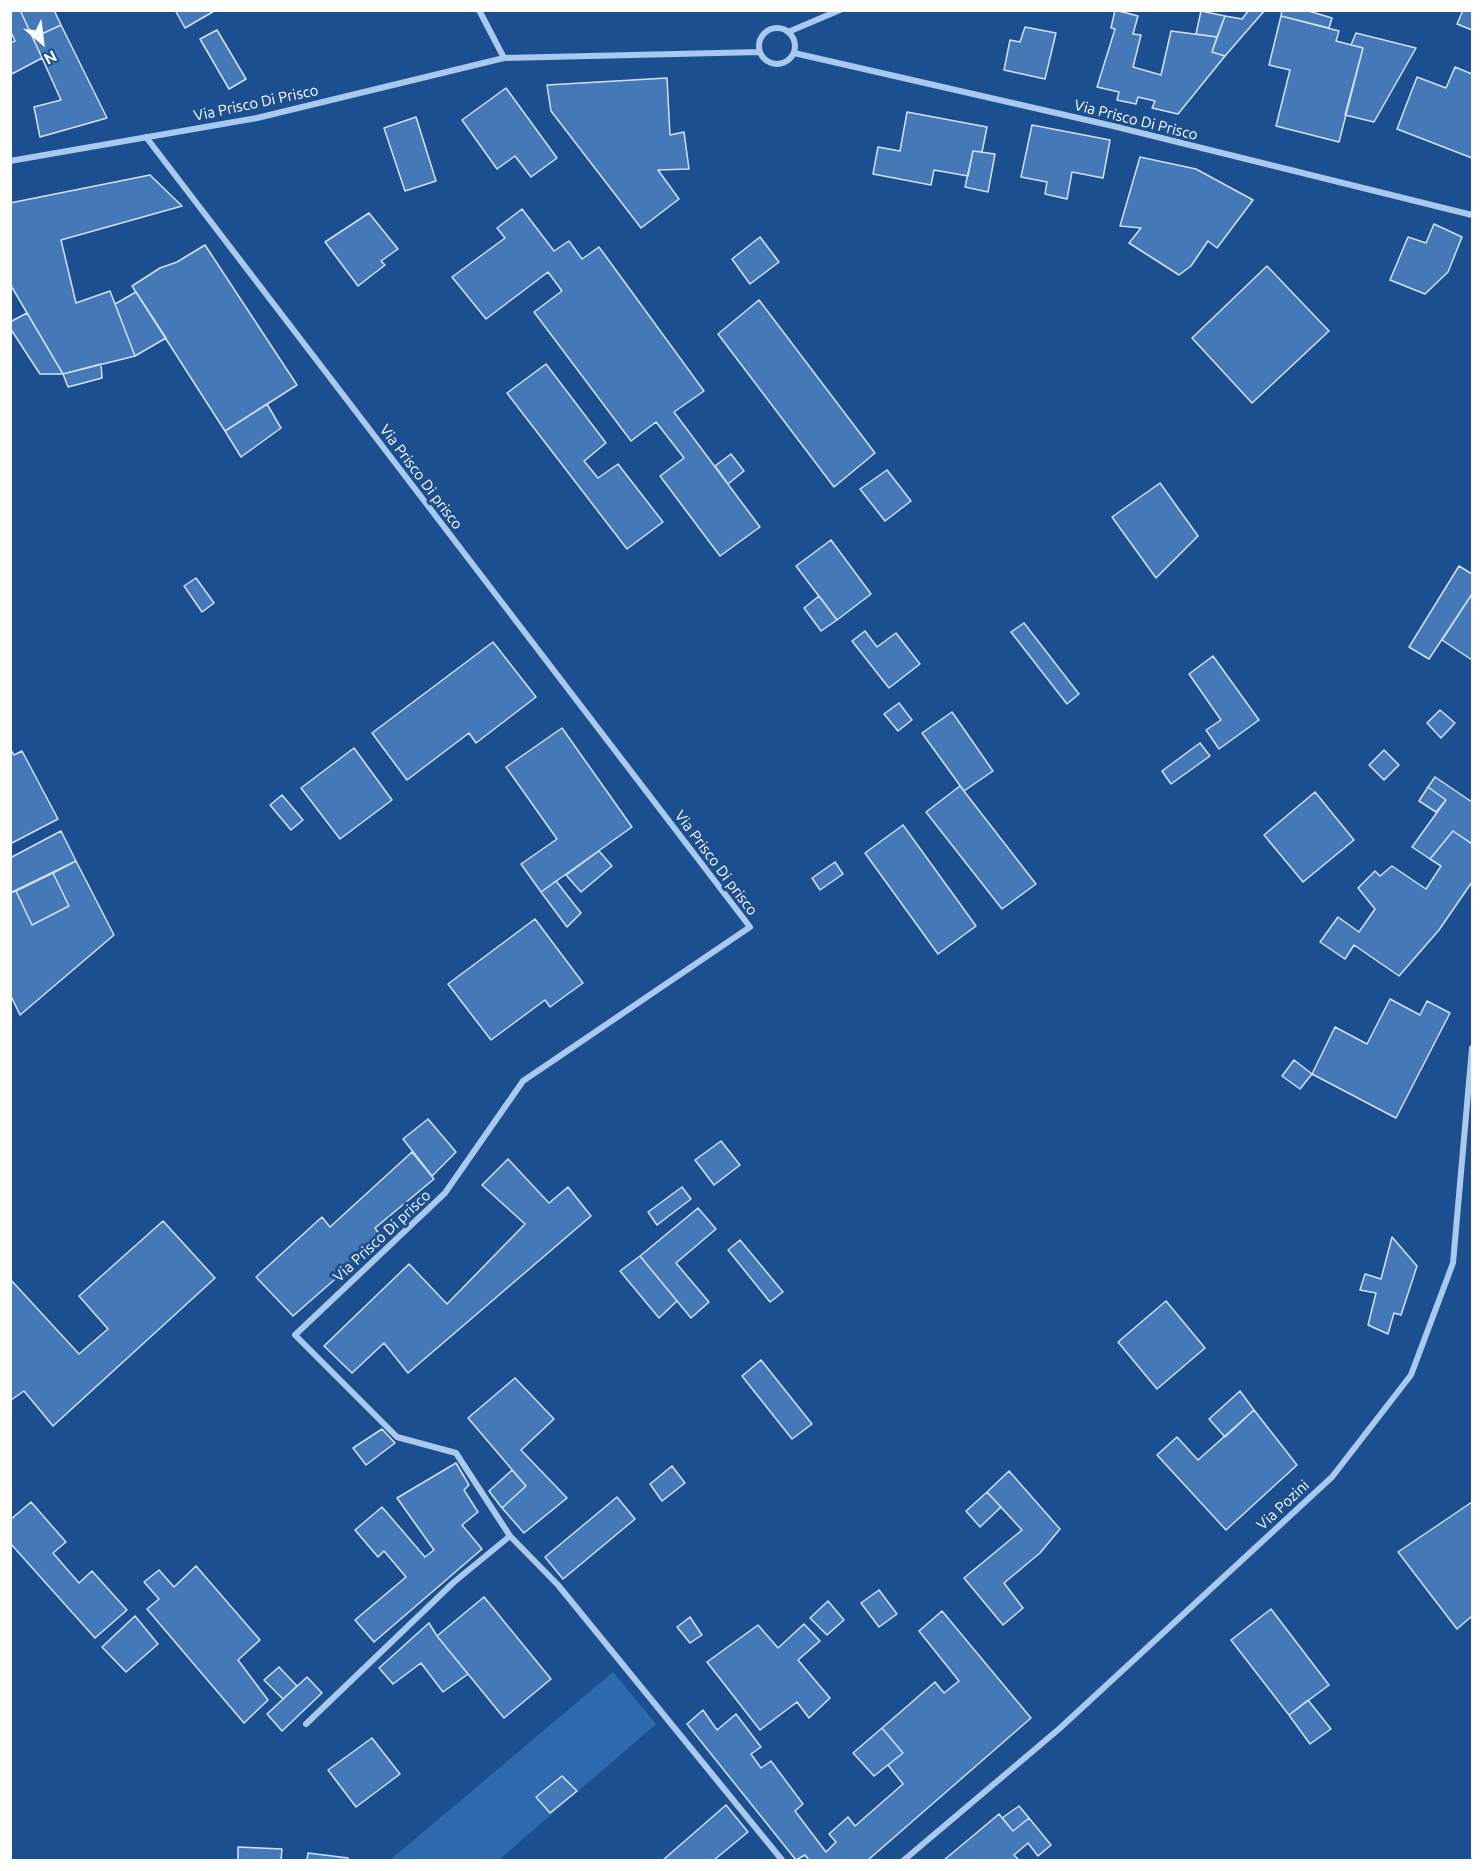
<!DOCTYPE html>
<style>
body{margin:0}
#map{position:relative;width:1483px;height:1871px;overflow:hidden;background:#1b4f8f;font-family:Ubuntu,sans-serif}
canvas{display:block}
.frame{position:absolute;inset:0;border:12px solid #fff;pointer-events:none}
.north{position:absolute;left:12px;top:12px;width:60px;height:60px;-webkit-text-stroke:4px #1b4f8f;paint-order:stroke;rotate:152deg;font-size:16px;font-weight:700;line-height:24px;text-align:center;color:#fff}
.north::after{content:'';display:block;margin:auto;width:21px;height:27px;background:#fff;clip-path:polygon(50% 0,100% 100%,50% 72%,0 100%)}
</style>
<div id="map">
<canvas width="1483" height="1871"></canvas>
<div class="frame"></div>
<div class="north">N</div>
</div>
<script>
const ctx = document.querySelector('canvas').getContext('2d');
ctx.lineJoin = 'round';
function paint(path, color) { ctx.fillStyle = color; ctx.fill(path, 'evenodd'); }
const shape = rows => new Path2D(rows.map(r => 'M' + r).join(''));
function stroke(path, color, width, dash) { ctx.strokeStyle = color; ctx.lineWidth = width; ctx.lineCap = dash ? 'butt' : 'round'; ctx.setLineDash(dash || []); ctx.stroke(path); }
function drawText(font, color, halo, rows, align = 'center') {
  ctx.font = font + ' Ubuntu,sans-serif'; ctx.lineWidth = 6; ctx.setLineDash([]); ctx.textBaseline = 'middle'; ctx.strokeStyle = halo; ctx.fillStyle = color; for (const [text, x, y, turn = 0] of rows) {
    ctx.save(); ctx.translate(x, y); ctx.rotate((+turn || 0) * Math.PI / 180); ctx.textAlign = isNaN(turn) ? turn : align; if (halo) ctx.strokeText(text, 0, 0); ctx.fillText(text, 0, 0); ctx.restore();
  }
}
const green = shape([
 [613,1672,656,1724,501,1858,502,1860,390,1860]
]);
const building = shape([
 [10,10,20,10,42,58,10,75,10,43,15,41,10,30,10,10],
 [20,10,54,10,61,25,33,38,20,10],
 [175,10,216,10,185,28,175,10],
 [1115,10,1138,16,1133,34,1141,35,1133,67,1161,75,1171,31,1217,37,1212,52,1225,56,1178,114,1152,108,1155,101,1138,97,1136,104,1117,100,1119,92,1097,87,1115,29,1111,28,1115,10],
 [1249,10,1265,10,1225,56,1212,52,1225,16,1242,19,1249,10],
 [1282,10,1305,10,1332,18,1329,28,1281,16,1282,10],
 [1463,10,1472,10,1472,30,1457,24,1463,10],
 [1201,11,1225,16,1217,37,1196,34,1201,11],
 [1281,16,1339,31,1336,41,1363,48,1339,142,1276,126,1290,70,1269,65,1281,16],
 [61,25,107,118,40,137,34,107,61,100,33,38,61,25],
 [1025,27,1056,33,1045,79,1004,70,1010,40,1020,42,1025,27],
 [217,30,246,79,229,89,200,39,217,30],
 [1356,33,1416,48,1374,122,1345,115,1363,48,1351,45,1356,33],
 [1455,67,1472,74,1472,158,1397,129,1417,77,1446,88,1455,67],
 [667,78,670,135,684,132,689,169,658,170,679,199,641,228,551,111,547,85,667,78],
 [506,88,557,158,531,177,515,156,497,169,462,120,506,88],
 [907,112,987,127,982,152,973,151,968,176,934,170,931,185,873,174,878,147,900,151,907,112],
 [416,117,436,181,405,191,384,128,416,117],
 [1032,125,1110,140,1103,178,1072,172,1067,199,1045,194,1047,182,1021,177,1032,125],
 [973,151,995,154,988,192,965,187,973,151],
 [1140,157,1196,169,1253,200,1217,248,1208,241,1191,266,1179,275,1129,243,1141,228,1120,226,1140,157],
 [150,175,182,206,61,240,76,303,110,291,135,356,63,374,10,284,10,203,150,175],
 [522,209,554,251,569,241,582,259,599,247,704,391,674,412,760,527,720,556,660,476,684,458,656,422,631,441,534,312,562,291,548,272,486,319,452,277,505,238,497,228,522,209],
 [369,213,398,249,381,261,385,265,358,286,325,242,369,213],
 [1434,224,1462,237,1448,272,1425,294,1390,280,1408,237,1426,243,1434,224],
 [760,237,779,262,750,284,732,259,760,237],
 [205,245,297,385,225,431,132,286,160,268,177,262,205,245],
 [1267,266,1329,331,1252,403,1192,338,1267,266],
 [136,292,166,338,135,356,115,304,136,292],
 [759,300,875,453,834,487,718,334,759,300],
 [27,313,63,374,40,374,10,328,10,322,27,313],
 [101,364,102,378,68,387,63,374,101,364],
 [546,364,606,443,584,461,598,478,618,464,663,522,627,549,507,393,546,364],
 [267,404,281,428,241,457,225,431,267,404],
 [731,454,744,471,728,484,715,466,731,454],
 [887,470,911,501,885,521,860,489,887,470],
 [1160,483,1198,536,1156,578,1112,517,1160,483],
 [831,540,871,594,837,620,796,566,831,540],
 [1459,566,1472,574,1472,594,1429,659,1409,647,1459,566],
 [196,578,214,603,202,612,184,586,196,578],
 [1472,594,1472,660,1442,640,1472,594],
 [819,596,837,620,821,631,804,608,819,596],
 [1024,623,1079,694,1067,704,1011,632,1024,623],
 [865,631,877,647,896,633,920,664,889,688,852,641,865,631],
 [493,642,536,697,476,743,469,733,407,780,372,733,493,642],
 [1213,656,1259,720,1219,749,1206,730,1221,720,1189,674,1213,656],
 [899,703,912,720,898,731,884,714,899,703],
 [1440,710,1455,723,1441,738,1427,723,1440,710],
 [952,712,993,771,964,791,922,733,952,712],
 [562,728,632,827,541,892,521,864,557,839,506,767,562,728],
 [1200,743,1210,756,1171,784,1162,771,1200,743],
 [10,748,14,755,22,751,58,819,10,844,10,748],
 [354,748,392,800,340,839,301,788,354,748],
 [1384,750,1399,765,1384,780,1369,765,1384,750],
 [1435,777,1472,802,1472,841,1471,843,1453,831,1430,859,1412,847,1446,800,1428,787,1435,777],
 [960,786,1036,884,1002,909,926,812,960,786],
 [1428,787,1446,800,1436,812,1419,801,1428,787],
 [1315,792,1354,840,1303,882,1264,835,1315,792],
 [282,795,303,820,291,830,270,805,282,795],
 [903,825,976,926,938,954,865,853,903,825],
 [61,831,76,861,10,893,10,858,61,831],
 [1453,831,1472,844,1472,882,1439,930,1399,976,1354,945,1345,959,1320,942,1338,917,1359,932,1375,909,1358,888,1375,871,1380,876,1392,866,1426,889,1441,866,1430,859,1453,831],
 [599,851,612,866,581,892,566,875,599,851],
 [76,861,114,935,20,1015,10,994,10,893,16,891,32,925,69,906,53,873,76,861],
 [835,862,843,874,820,890,812,878,835,862],
 [53,873,69,906,32,925,16,891,53,873],
 [556,881,581,913,567,927,541,892,556,881],
 [535,919,583,983,550,1007,545,1000,491,1040,448,984,535,919],
 [1390,999,1420,1015,1427,1001,1450,1013,1396,1118,1312,1074,1335,1027,1367,1044,1390,999],
 [1294,1060,1312,1074,1300,1089,1282,1076,1294,1060],
 [428,1119,456,1152,432,1176,403,1139,428,1119],
 [721,1141,740,1165,714,1185,695,1160,721,1141],
 [412,1152,434,1179,375,1228,382,1238,293,1316,256,1277,322,1217,330,1227,412,1152],
 [508,1159,549,1203,568,1187,591,1216,408,1373,384,1343,352,1373,324,1346,409,1264,447,1304,525,1224,482,1185,508,1159],
 [682,1187,691,1199,657,1225,648,1212,682,1187],
 [698,1208,716,1229,676,1263,709,1302,691,1318,640,1256,698,1208],
 [163,1221,215,1278,53,1426,24,1391,11,1400,10,1279,79,1354,108,1329,79,1296,163,1221],
 [1392,1237,1417,1266,1401,1315,1394,1313,1388,1334,1368,1325,1376,1293,1360,1290,1365,1274,1381,1279,1392,1237],
 [740,1240,783,1292,770,1302,728,1250,740,1240],
 [640,1256,677,1301,659,1318,620,1271,640,1256],
 [1166,1301,1205,1348,1157,1389,1118,1342,1166,1301],
 [761,1360,812,1424,792,1439,742,1376,761,1360],
 [515,1378,554,1419,521,1450,567,1498,524,1533,502,1508,526,1486,468,1418,515,1378],
 [1240,1391,1254,1410,1225,1437,1209,1419,1240,1391],
 [1254,1410,1297,1465,1226,1530,1157,1455,1177,1437,1198,1460,1254,1410],
 [382,1429,395,1443,366,1465,353,1448,382,1429],
 [456,1463,469,1485,464,1490,478,1512,462,1525,482,1549,374,1642,355,1620,406,1577,384,1551,378,1557,355,1530,382,1507,425,1557,434,1550,397,1498,456,1463],
 [672,1466,685,1483,662,1501,650,1484,672,1466],
 [512,1470,526,1486,502,1508,489,1491,512,1470],
 [1009,1471,1060,1529,1040,1553,1004,1583,1023,1608,1003,1625,964,1578,1022,1530,987,1492,1009,1471],
 [987,1492,1001,1507,980,1527,966,1511,987,1492],
 [617,1497,635,1519,563,1579,545,1557,617,1497],
 [31,1502,66,1542,53,1553,79,1583,92,1571,127,1610,95,1638,10,1543,10,1520,31,1502],
 [1472,1502,1472,1616,1457,1629,1398,1552,1472,1502],
 [196,1566,260,1640,238,1660,268,1700,244,1723,147,1609,159,1599,144,1582,159,1570,174,1587,196,1566],
 [879,1590,897,1614,879,1627,861,1603,879,1590],
 [484,1597,551,1679,504,1718,437,1636,484,1597],
 [828,1601,844,1620,827,1635,810,1618,828,1601],
 [1271,1609,1329,1685,1289,1715,1231,1640,1271,1609],
 [942,1611,1031,1718,868,1860,809,1860,805,1855,796,1860,687,1724,703,1710,717,1730,736,1714,761,1747,751,1754,761,1768,771,1761,803,1804,795,1811,826,1852,836,1842,829,1834,848,1817,855,1826,903,1784,888,1765,903,1753,882,1728,935,1682,944,1693,959,1681,919,1631,942,1611],
 [135,1616,158,1644,126,1672,102,1647,135,1616],
 [690,1617,702,1635,690,1643,677,1627,690,1617],
 [429,1623,437,1636,468,1674,443,1692,421,1663,393,1684,379,1668,429,1623],
 [804,1624,820,1641,798,1660,830,1698,809,1718,797,1702,760,1730,707,1662,758,1625,778,1648,804,1624],
 [279,1667,297,1686,283,1699,264,1680,279,1667],
 [307,1677,322,1693,282,1731,267,1714,307,1677],
 [1308,1700,1331,1729,1310,1744,1289,1715,1308,1700],
 [882,1728,903,1753,874,1776,853,1753,882,1728],
 [372,1738,400,1774,356,1807,328,1770,372,1738],
 [562,1776,577,1791,550,1813,536,1797,562,1776],
 [726,1805,748,1832,714,1860,663,1860,726,1805],
 [1019,1806,1029,1818,1013,1831,1002,1818,1019,1806],
 [999,1814,1013,1831,1029,1818,1051,1845,1038,1856,1028,1843,1014,1855,1019,1860,944,1860,999,1814],
 [238,1847,282,1849,281,1860,238,1860,238,1847],
 [308,1853,348,1858,348,1860,307,1860,308,1853]
]);
const minor = shape([
 [479,10,504,58],
 '759 46a18 18 0 1 1 36 0a18 18 0 1 1-36 0Z',
 [788,32,840,10],
 [794,53,1113,126,1472,215],
 [146,137,750,927,523,1081,445,1193,295,1335,397,1437,456,1453,510,1536],
 [10,161,257,118,504,58,760,52],
 [306,1724,454,1582,510,1536,558,1585,782,1860],
 [904,1860,1059,1729,1332,1477,1411,1375,1453,1263,1472,1048]
]);
const streetNames = [
 ["Via Prisco Di Prisco",256,103,-12],
 ["Via Prisco Di Prisco",1136,120,14],
 ["Via Prisco Di prisco",421,477,53],
 ["Via Prisco Di prisco",716,863,53],
 ["Via Prisco Di prisco",382,1236,-43],
 ["Via Pozini",1283,1505,-43]
];
paint(green, '#2e69ad');
paint(building, '#4478b7');
stroke(building, '#cfe3fa', 1.5);
stroke(minor, '#a9c9ee', 6);
drawText('15px', '#fff', '#1b4f8f', streetNames);
</script>
